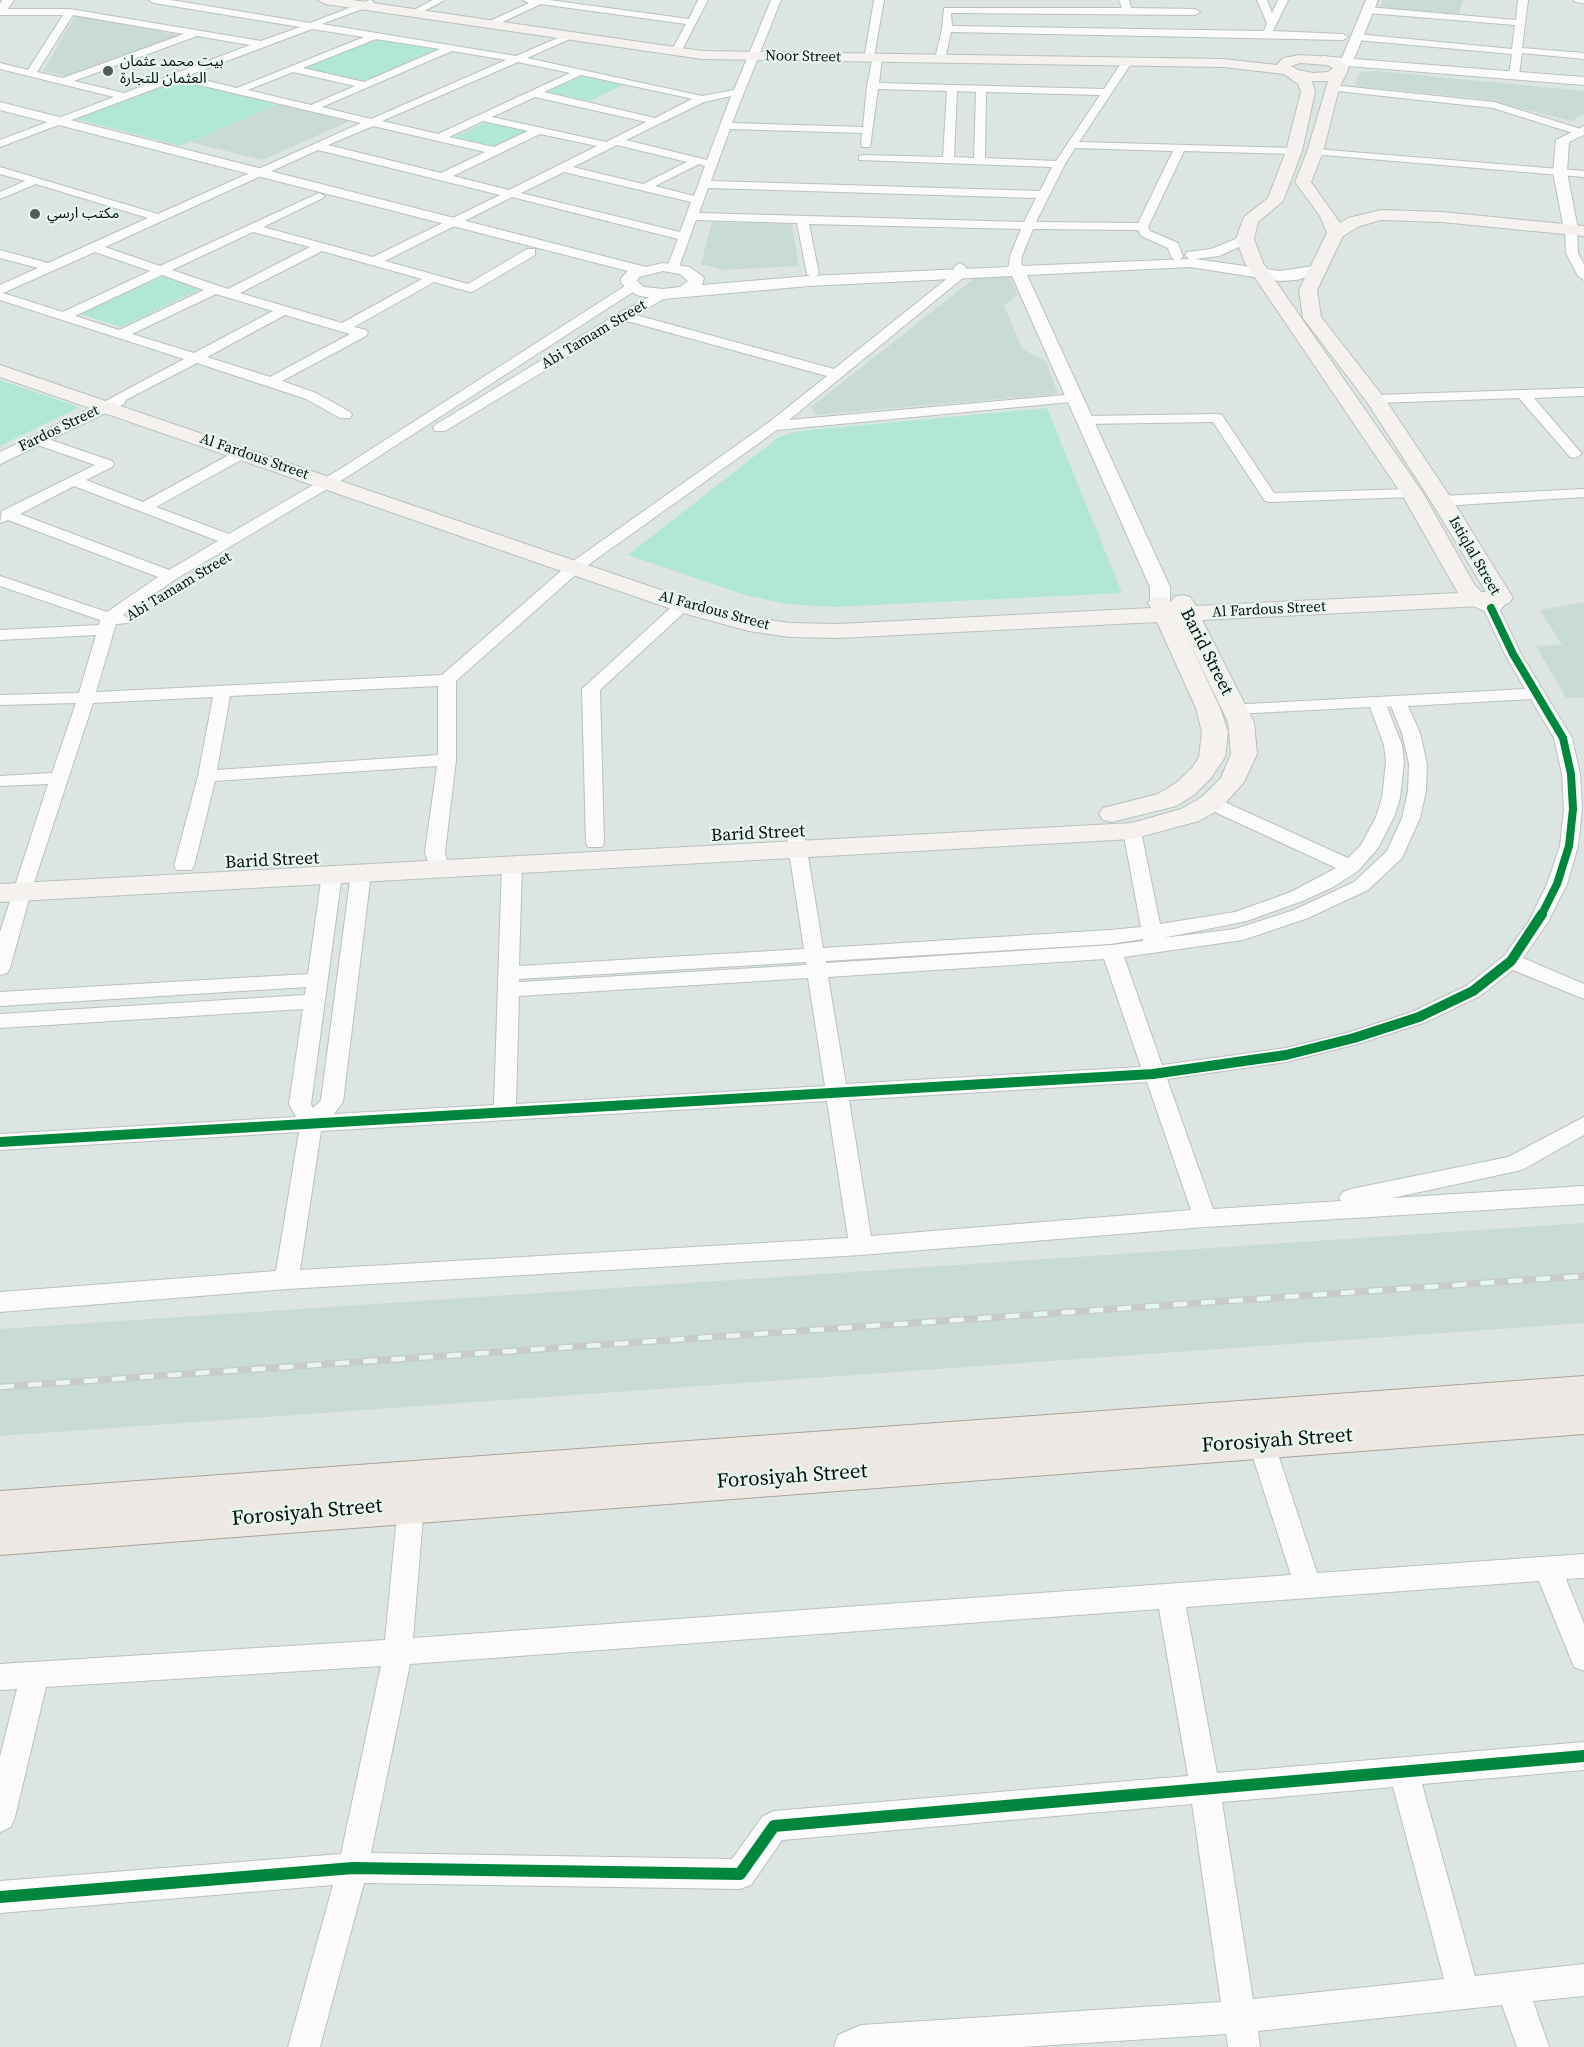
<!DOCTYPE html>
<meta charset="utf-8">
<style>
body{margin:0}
canvas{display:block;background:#dce5e1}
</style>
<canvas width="1584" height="2047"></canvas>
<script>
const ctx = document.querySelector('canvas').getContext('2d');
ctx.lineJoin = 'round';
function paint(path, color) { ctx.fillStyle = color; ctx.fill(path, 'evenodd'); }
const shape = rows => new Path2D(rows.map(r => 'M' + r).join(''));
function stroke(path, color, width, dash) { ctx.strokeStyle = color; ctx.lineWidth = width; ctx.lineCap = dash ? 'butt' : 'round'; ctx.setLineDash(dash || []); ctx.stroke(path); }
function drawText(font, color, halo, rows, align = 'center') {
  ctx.font = font + ' "Source Serif 4","Noto Sans Arabic",serif'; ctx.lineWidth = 4.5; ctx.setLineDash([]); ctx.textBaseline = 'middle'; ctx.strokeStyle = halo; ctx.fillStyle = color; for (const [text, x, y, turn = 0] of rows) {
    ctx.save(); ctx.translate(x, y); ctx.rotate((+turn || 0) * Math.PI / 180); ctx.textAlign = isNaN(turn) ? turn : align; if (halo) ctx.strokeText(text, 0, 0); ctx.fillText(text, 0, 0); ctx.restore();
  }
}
const built = shape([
 [1383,0,1463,0,1459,14,1380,8],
 [75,16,181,35,69,77,43,71],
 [1377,71,1584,91,1584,114,1571,121,1484,99,1355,86,1360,72],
 [279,104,350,121,262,160,190,142],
 [712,222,792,224,799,266,724,270,701,264],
 [1009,276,1018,295,1004,305,1022,349,1046,361,1058,394,816,415,811,407,976,277],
 [1584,602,1584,698,1566,698,1536,646,1562,645,1540,610],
 [1584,1223,1584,1323,0,1436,0,1329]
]);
const green = shape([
 [376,40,441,50,365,82,304,68],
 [581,76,623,85,590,101,548,92],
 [178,80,279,104,180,146,76,119],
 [486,122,527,131,495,146,454,137],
 [166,275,203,288,121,327,80,314],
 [0,380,79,407,0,446],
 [1047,408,1122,593,833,607,787,604,745,595,628,555,779,437,799,431]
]);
const minor = shape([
 [149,0,171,0,310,23,370,0,373,1,373,5,322,24,516,56,567,34,570,35,570,39,527,58,702,96,734,90,771,0,781,0,732,123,863,127,867,86,873,56,865,54,874,0,884,0,874,56,882,58,879,83,1104,89,1123,60,1127,59,1132,62,1079,142,1294,148,1299,151,1294,154,1184,151,1148,227,1150,231,1178,243,1183,257,1177,261,1171,257,1168,248,1141,236,1138,230,1033,229,1022,256,1021,265,1015,269,1009,265,1010,256,1021,229,809,224,819,274,813,278,807,274,797,223,696,220,679,267,673,271,667,267,678,239,512,197,385,261,468,284,527,249,535,249,535,255,474,291,470,292,434,282,354,327,366,330,368,333,366,336,282,381,316,393,350,412,352,415,350,418,340,418,306,399,197,363,118,404,111,400,113,397,184,359,0,300,0,285,38,268,0,258,0,250,48,263,148,218,36,184,0,199,0,192,25,181,0,174,0,167,158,214,361,123,178,80,0,147,0,140,114,97,0,69,0,63,28,70,63,15,0,15,0,9,70,9,261,41,300,27,154,3,149,0],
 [73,15,184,34,63,78,37,72,73,15],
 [312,29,364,37,237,88,187,76,312,29],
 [197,36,250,45,124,93,74,81,197,36],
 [376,39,440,49,364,82,303,68,376,39],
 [452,51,506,60,371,119,322,107,452,51],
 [518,62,570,73,438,134,382,121,518,62],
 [293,72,355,86,311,105,248,90,293,72],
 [581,75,684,97,692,99,655,118,544,92,581,75],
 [878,89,947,91,943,157,863,155,859,156,859,160,1052,167,1040,191,711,181,730,129,862,133,861,145,862,147,870,147,878,89],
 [957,91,976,92,974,158,954,157,957,91],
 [986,92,1100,95,1056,161,985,158,986,92],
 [731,96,707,160,626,140,704,102,731,96],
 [535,97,646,122,606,142,492,117,535,97],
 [483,121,528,131,494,147,449,137,483,121],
 [373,126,438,141,485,152,441,173,328,145,373,126],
 [540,134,597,146,509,190,453,176,540,134],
 [617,145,687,162,643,184,573,167,617,145],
 [1075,148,1173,151,1138,223,1036,222,1065,164,1075,148],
 [318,150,500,195,373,257,263,227,323,198,325,196,319,193,160,266,105,247,318,150],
 [699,164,705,166,694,196,655,186,699,164],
 [564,172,691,202,680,232,521,193,564,172],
 [708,188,1036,198,1024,222,699,213,708,188],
 [253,232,310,247,228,289,172,270,253,232],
 [322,251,422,279,342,323,240,293,322,251],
 [95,252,150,271,63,312,3,293,95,252],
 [162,275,204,290,119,330,75,316,162,275],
 [216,294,273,311,194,353,132,334,216,294],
 [285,315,350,334,270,377,207,357,285,315],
 [433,0,445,0,422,12,414,10,433,0],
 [523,0,549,0,689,19,698,0,708,0,683,48,678,51,673,48,686,24,541,4,498,24,492,24,492,20,529,3,523,0],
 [1119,0,1129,0,1131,8,1195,9,1200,12,1195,15,951,13,952,26,1264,31,1267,23,1257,0,1267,0,1272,13,1278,0,1288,0,1273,31,1343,34,1348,37,1343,40,951,32,946,55,941,58,936,55,942,29,944,8,1122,8,1119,0],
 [1518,0,1528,0,1522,48,1584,53,1584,59,1522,53,1519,75,1514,78,1509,75,1512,54,1357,40,1352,37,1357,34,1512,49,1515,25,1368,13,1363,10,1368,7,1516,20,1518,0],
 [1573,0,1584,0,1584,3,1575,2,1573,0],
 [1332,85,1494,102,1584,130,1584,134,1576,134,1493,108,1328,90,1328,86,1332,85],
 [1315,149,1584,171,1584,177,1311,154,1311,150,1315,149],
 [1571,225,1577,229,1578,253,1584,264,1584,280,1578,276,1566,253,1565,229,1571,225],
 [960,263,966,267,964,277,789,420,1076,394,1081,395,1083,398,1081,401,777,430,581,570,456,681,456,760,445,852,448,868,445,872,431,872,425,852,437,766,215,781,194,866,191,870,177,870,174,866,198,776,213,697,93,703,31,892,10,968,7,973,0,975,0,932,48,784,0,786,0,776,52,773,76,703,0,705,0,695,79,693,96,635,0,640,0,630,99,625,100,620,0,586,0,576,107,612,158,577,8,520,0,523,2,511,95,465,32,443,30,440,32,437,42,437,112,461,114,464,112,467,86,480,143,502,238,450,248,450,250,453,248,456,156,507,229,534,337,471,628,284,636,284,638,287,636,290,347,477,176,579,123,615,130,620,128,623,116,624,96,692,442,675,569,564,768,423,827,376,627,321,445,431,435,431,433,428,435,425,619,313,663,290,667,291,669,294,667,297,636,315,834,369,954,273,954,267,960,263],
 [74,486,218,541,169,570,20,514,74,486],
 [438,686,438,755,217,770,230,696,438,686],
 [1584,388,1584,396,1534,398,1582,454,1575,458,1570,457,1519,398,1375,403,1368,399,1375,395,1584,388],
 [1217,414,1222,415,1274,493,1412,489,1419,493,1412,497,1270,502,1265,501,1213,422,1085,424,1078,420,1085,416,1217,414],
 [1584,489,1584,497,1442,506,1434,501,1442,496,1584,489],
 [683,600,689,602,691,605,689,608,600,690,604,843,602,847,588,847,586,843,582,689,677,602,683,600],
 [1491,603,1499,608,1521,654,1572,738,1580,774,1582,809,1578,846,1567,884,1548,922,1523,958,1584,984,1584,999,1513,970,1480,996,1426,1022,1361,1043,1286,1062,1167,1079,1213,1209,1341,1201,1339,1198,1343,1192,1351,1189,1508,1157,1584,1117,1584,1135,1522,1170,1392,1198,1584,1186,1584,1204,1205,1227,861,1255,287,1289,0,1312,0,1292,276,1271,299,1132,0,1150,0,1134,296,1117,289,1104,303,1009,0,1028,0,1014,305,995,306,987,0,1006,0,992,308,974,322,874,325,870,332,868,339,870,342,874,311,1104,313,1108,321,1100,351,873,354,869,361,867,368,869,371,873,343,1102,334,1114,494,1105,502,864,505,860,512,858,519,860,522,864,519,966,804,949,786,832,788,828,795,826,802,828,804,832,823,948,1110,930,1141,927,1123,831,1125,827,1132,825,1139,827,1141,831,1160,924,1235,912,1291,892,1336,868,1204,807,1202,803,1204,799,1218,799,1348,858,1361,845,1376,817,1382,798,1386,762,1384,745,1370,707,1235,714,1229,713,1226,709,1229,705,1525,689,1505,654,1483,608,1491,603],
 [1531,699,1554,738,1562,774,1564,809,1560,846,1547,884,1529,921,1504,956,1466,986,1412,1012,1350,1032,1286,1048,1162,1065,1124,957,1243,940,1308,918,1368,890,1402,858,1420,818,1426,791,1427,764,1420,733,1408,706,1531,699],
 [1391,706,1402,733,1409,764,1408,791,1402,818,1387,851,1354,882,1294,910,1235,929,1163,938,1247,921,1305,900,1333,887,1358,871,1378,848,1394,817,1400,798,1404,762,1402,745,1387,707,1391,706],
 [1143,939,1143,941,1112,945,826,963,826,961,1110,944,1143,939],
 [1104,959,1141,1067,846,1084,828,977,1104,959],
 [806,962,806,965,519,982,519,979,806,962],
 [808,978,825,1086,516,1104,519,996,808,978],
 [1147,1082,1191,1210,871,1236,849,1100,1147,1082],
 [827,1101,848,1238,300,1270,321,1131,827,1101],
 [1261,1431,1270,1434,1274,1442,1317,1573,1584,1554,1584,1578,1566,1579,1584,1624,1584,1671,1574,1667,1539,1581,1186,1607,1217,1773,1584,1742,1584,1770,1422,1784,1475,1976,1584,1964,1584,1996,1533,2001,1549,2047,1517,2047,1502,2005,1258,2031,1260,2047,1228,2047,1226,2034,1022,2047,834,2047,838,2035,861,2025,1221,2002,1192,1804,782,1840,751,1885,740,1889,364,1883,320,2047,288,2047,333,1885,0,1913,0,1881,341,1854,381,1666,46,1687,15,1817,11,1827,0,1832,0,1757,17,1689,0,1690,0,1664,385,1640,398,1505,402,1497,411,1494,420,1497,424,1505,413,1638,1291,1575,1248,1442,1252,1434,1261,1431],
 [1159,1609,1188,1776,774,1811,763,1816,732,1859,371,1853,410,1664,1159,1609],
 [1393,1787,1444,1979,1253,1999,1222,1802,1393,1787]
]);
const tertiary = shape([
 [2,0,14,0,4,14,0,15,0,4,2,0],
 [1366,0,1378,0,1354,59,1584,77,1584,85,1349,66,1346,71,1342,72,1336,68,1338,65,1319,63,1317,60,1323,56,1342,58,1366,0],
 [0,102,646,267,663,263,689,267,701,275,704,278,702,285,809,276,1008,267,1010,262,1015,261,1020,262,1023,266,1189,259,1185,255,1187,252,1211,249,1245,235,1250,236,1252,239,1250,242,1219,256,1195,259,1280,271,1320,265,1327,269,1325,272,1296,280,1280,281,1190,267,1027,275,1170,587,1170,603,1167,607,1160,609,1153,607,1150,603,1150,587,1012,276,809,286,663,299,640,296,635,294,621,283,621,278,628,271,0,110,0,102],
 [663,271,680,274,688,281,680,287,663,289,644,287,637,281,639,277,663,271],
 [1584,126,1584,135,1569,142,1567,172,1578,229,1571,233,1564,229,1553,172,1556,140,1584,126],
 [118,395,124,396,126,400,124,404,0,464,0,452,118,395],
 [1501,592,1508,594,1511,598,1498,612,1491,614,1467,603,1464,599,1467,595,1474,593,1489,599,1494,594,1501,592]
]);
const secondary = shape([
 [318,0,352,0,702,51,1223,59,1277,65,1283,58,1300,55,1330,57,1345,63,1348,70,1339,88,1323,152,1311,182,1340,223,1348,218,1381,210,1442,212,1584,226,1584,236,1442,222,1381,220,1360,226,1343,236,1317,290,1321,317,1385,399,1453,501,1513,598,1509,603,1501,605,1202,620,1254,722,1257,754,1244,782,1220,809,1199,821,1132,839,0,902,0,884,1132,823,1181,809,1202,797,1221,778,1231,754,1228,722,1187,637,1220,708,1228,732,1225,757,1211,778,1194,795,1176,806,1112,822,1103,820,1099,814,1103,808,1158,794,1176,783,1192,768,1199,757,1202,732,1196,708,1157,622,838,638,789,637,749,631,683,613,0,377,0,365,699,603,751,617,789,623,838,624,1151,608,1148,603,1152,598,1160,596,1168,598,1171,602,1174,597,1182,595,1190,597,1196,606,1458,593,1401,493,1245,263,1236,239,1244,217,1268,198,1286,151,1301,92,1298,84,1284,74,1223,67,702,59,325,4,318,0],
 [1300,63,1327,65,1333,68,1328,72,1313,73,1298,70,1291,66,1300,63],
 [1312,81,1328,81,1307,152,1295,182,1320,216,1327,233,1299,290,1303,318,1367,402,1431,501,1486,592,1481,592,1474,584,1423,493,1263,263,1254,239,1258,222,1283,201,1302,151,1315,92,1312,81]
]);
const primary = shape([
 [1584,1376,1584,1434,0,1555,0,1491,1584,1376]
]);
const rail = shape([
 [0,1387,1584,1276]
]);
const cyclewayFar2 = shape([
 [1491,608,1513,654,1563,738,1571,774,1573,809,1569,846,1557,884,1541,916]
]);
const cyclewayFar1 = shape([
 [0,1142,1153,1074,1286,1055,1354,1038,1419,1017,1473,991,1511,961,1542,914]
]);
const cycleway = shape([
 [0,1897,353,1868,740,1874,774,1826,1584,1756]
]);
const markers = [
 [108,71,6,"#525957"],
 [35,214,6,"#525957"]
];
const farStreetnames = [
 ["Noor Street",803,57,1],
 ["Abi Tamam Street",594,335,-31],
 ["Fardos Street",59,429,-26],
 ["Al Fardous Street",254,457,19],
 ["Istiqlal Street",1474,556,60],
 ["Abi Tamam Street",179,587,-31],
 ["Al Fardous Street",1269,610,-3],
 ["Al Fardous Street",714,611,15]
];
const farPoinames = [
 ["بيت محمد عثمان",120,62],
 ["العثمان للتجارة",120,79],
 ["مكتب ارسي",47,214]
];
const streetNames = [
 ["Barid Street",1206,652,63],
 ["Barid Street",758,834,-3],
 ["Barid Street",272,861,-3]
];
const nearStreetnames = [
 ["Forosiyah Street",1277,1441,-4],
 ["Forosiyah Street",792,1477,-4],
 ["Forosiyah Street",307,1513,-5]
];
paint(built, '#cadbd5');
paint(green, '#b1e8d4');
stroke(minor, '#bac1bf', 2);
stroke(tertiary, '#bac1bf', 2);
stroke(secondary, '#bac1bf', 2);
stroke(primary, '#aba29a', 2);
paint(minor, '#fafbfa');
paint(tertiary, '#fafbfa');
paint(secondary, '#f4f1ef');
paint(primary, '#eee8e4');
stroke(rail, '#c8cbca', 7);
stroke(rail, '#e6f7ef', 4.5, [14]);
stroke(cyclewayFar2, '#00873e', 8);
stroke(cyclewayFar1, '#00873e', 10);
stroke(cycleway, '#00873e', 12);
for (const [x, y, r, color] of markers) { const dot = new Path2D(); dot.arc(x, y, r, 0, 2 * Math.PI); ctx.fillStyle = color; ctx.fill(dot); stroke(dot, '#e6f7ef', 2); }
drawText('15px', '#080e0c', '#e6f7ef', farStreetnames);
drawText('15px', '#080e0c', '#e6f7ef', farPoinames, 'left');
drawText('18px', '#080e0c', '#e6f7ef', streetNames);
drawText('21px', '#080e0c', '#e6f7ef', nearStreetnames);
</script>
